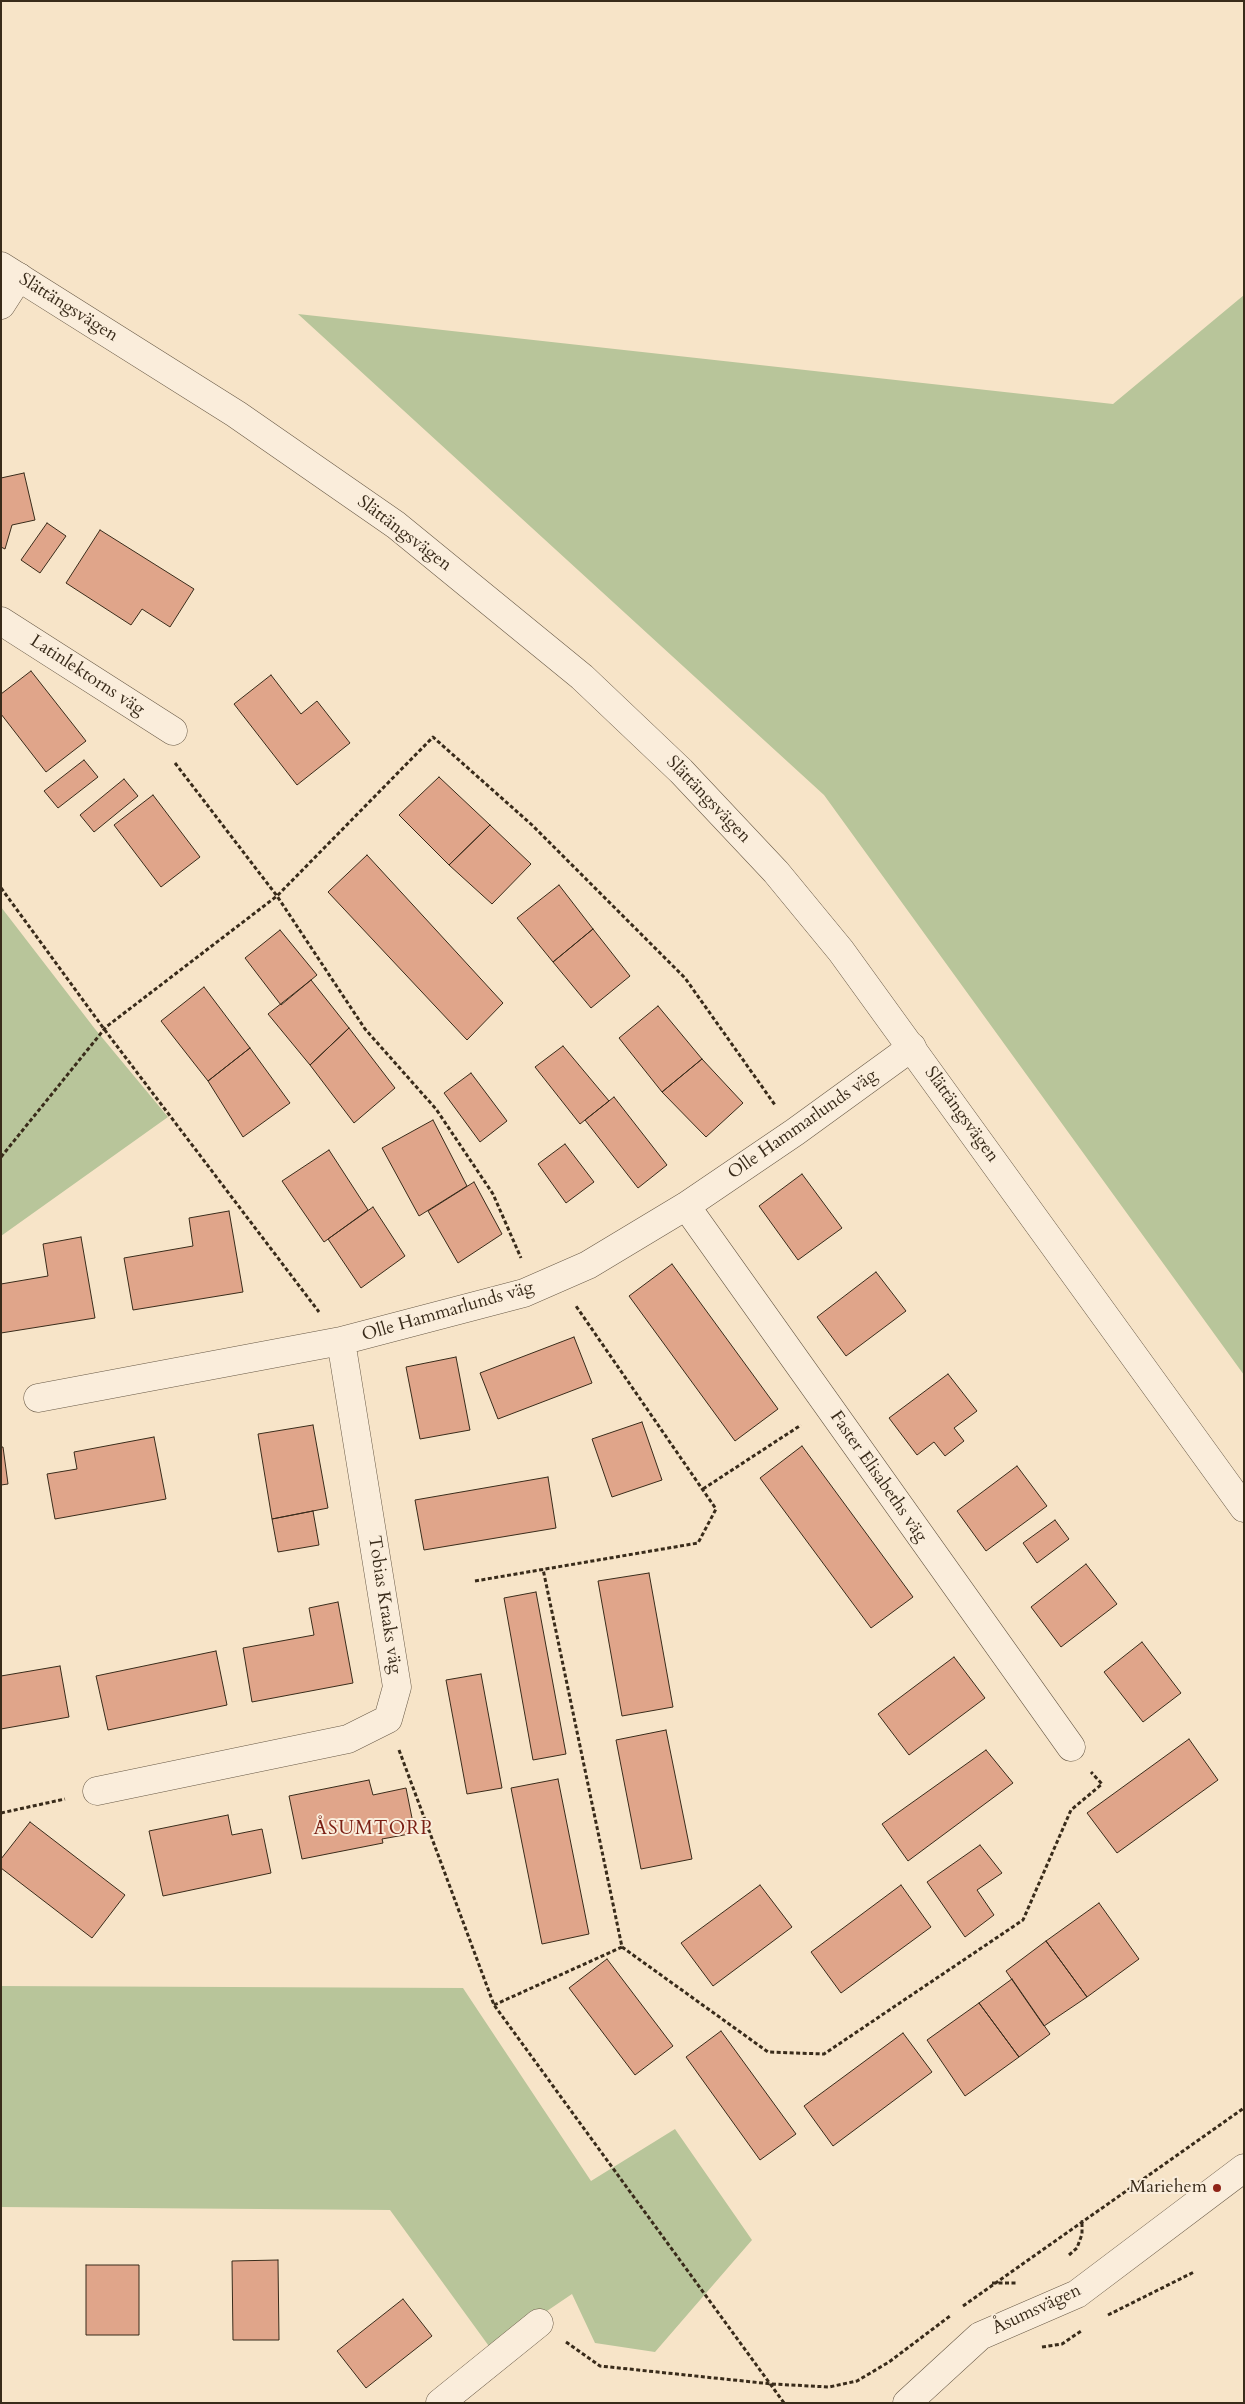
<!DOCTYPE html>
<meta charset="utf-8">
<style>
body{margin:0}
#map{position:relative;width:1245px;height:2404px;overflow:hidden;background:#f7e4c8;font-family:Cardo,serif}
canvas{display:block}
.frame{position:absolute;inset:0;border:2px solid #392b1a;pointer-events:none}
</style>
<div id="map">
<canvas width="1245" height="2404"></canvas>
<div class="frame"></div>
</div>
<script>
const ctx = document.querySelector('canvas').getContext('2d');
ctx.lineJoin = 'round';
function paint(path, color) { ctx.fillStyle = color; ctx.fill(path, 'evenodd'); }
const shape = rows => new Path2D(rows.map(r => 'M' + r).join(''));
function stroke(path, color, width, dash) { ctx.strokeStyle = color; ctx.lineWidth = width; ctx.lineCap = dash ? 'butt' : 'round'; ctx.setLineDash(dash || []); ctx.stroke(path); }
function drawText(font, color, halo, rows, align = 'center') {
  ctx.font = font + ' Cardo,serif'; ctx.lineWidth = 4; ctx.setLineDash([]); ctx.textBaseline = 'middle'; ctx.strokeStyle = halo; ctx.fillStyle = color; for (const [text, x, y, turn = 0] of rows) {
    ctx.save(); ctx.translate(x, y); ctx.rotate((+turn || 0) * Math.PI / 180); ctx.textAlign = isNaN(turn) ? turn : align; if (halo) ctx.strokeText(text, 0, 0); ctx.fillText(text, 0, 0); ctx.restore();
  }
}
const green = shape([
 [1244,295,1244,1375,824,795,298,314,1113,404],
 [1,907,95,1029,168,1117,1,1236],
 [1,1986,463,1988,591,2181,675,2129,752,2240,655,2352,595,2343,572,2294,491,2349,390,2210,1,2207]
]);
const building = shape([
 [24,473,35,520,12,525,5,549,1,547,1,478,24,473],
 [47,523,66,536,40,573,21,560,47,523],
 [100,530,194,589,170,627,142,609,131,625,66,583,100,530],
 [31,671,86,741,46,772,1,714,1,694,31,671],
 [271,675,301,714,317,701,350,743,297,785,234,704,271,675],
 [84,760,98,777,58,808,44,791,84,760],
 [439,777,490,825,449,865,399,815,439,777],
 [124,779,138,796,94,832,80,815,124,779],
 [153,795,200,857,161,887,114,825,153,795],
 [490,825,531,864,492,904,449,865,490,825],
 [367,855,503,1003,467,1040,328,892,367,855],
 [559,885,593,929,553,962,517,918,559,885],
 [593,929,630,976,591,1008,553,962,593,929],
 [280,930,317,975,281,1005,245,958,280,930],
 [311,980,349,1028,310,1065,268,1014,311,980],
 [204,987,250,1048,208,1081,161,1021,204,987],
 [658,1006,702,1059,662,1092,619,1038,658,1006],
 [349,1028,395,1088,354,1123,310,1065,349,1028],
 [563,1046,609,1101,580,1124,535,1067,563,1046],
 [250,1048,290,1103,243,1137,208,1081,250,1048],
 [702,1059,743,1103,706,1137,662,1092,702,1059],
 [471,1073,507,1121,480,1142,444,1093,471,1073],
 [614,1097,667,1165,638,1188,585,1120,614,1097],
 [433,1120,467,1186,419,1216,382,1148,433,1120],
 [565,1144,594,1182,566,1203,538,1164,565,1144],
 [329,1150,368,1210,324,1242,282,1181,329,1150],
 [802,1174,842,1228,798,1260,759,1206,802,1174],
 [474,1182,502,1234,458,1263,428,1211,474,1182],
 [373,1207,405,1256,361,1288,328,1239,373,1207],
 [229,1211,243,1292,133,1310,124,1258,193,1246,189,1218,229,1211],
 [81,1237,95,1318,1,1333,1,1284,48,1276,43,1244,81,1237],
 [672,1264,778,1409,735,1441,629,1296,672,1264],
 [876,1272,906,1311,846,1356,817,1317,876,1272],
 [574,1337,592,1383,498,1419,480,1373,574,1337],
 [456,1357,470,1430,420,1439,406,1367,456,1357],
 [948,1374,977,1411,954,1428,964,1441,945,1456,934,1442,917,1455,889,1418,948,1374],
 [642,1422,662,1480,612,1497,592,1439,642,1422],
 [313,1425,328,1508,272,1519,258,1434,313,1425],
 [154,1437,166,1499,55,1519,47,1474,77,1469,74,1452,154,1437],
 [802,1446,913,1597,871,1628,760,1478,802,1446],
 [1,1447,3,1447,8,1484,1,1485,1,1447],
 [1017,1466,1047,1506,986,1551,957,1511,1017,1466],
 [548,1477,556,1528,424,1550,415,1500,548,1477],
 [313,1511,319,1545,278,1552,272,1519,313,1511],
 [1055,1520,1069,1539,1037,1563,1023,1543,1055,1520],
 [1086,1564,1117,1604,1061,1647,1031,1607,1086,1564],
 [649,1573,673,1707,622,1716,598,1581,649,1573],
 [536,1592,566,1754,533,1760,504,1598,536,1592],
 [338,1602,353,1683,252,1702,243,1648,314,1635,309,1608,338,1602],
 [1142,1642,1181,1693,1143,1722,1104,1672,1142,1642],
 [216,1651,227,1705,108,1730,96,1676,216,1651],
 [954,1657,985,1698,909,1755,878,1714,954,1657],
 [60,1666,69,1717,1,1729,1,1676,60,1666],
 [481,1674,502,1788,467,1794,446,1680,481,1674],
 [666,1730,692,1859,641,1869,616,1740,666,1730],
 [1189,1739,1218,1780,1117,1853,1087,1813,1189,1739],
 [986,1750,1013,1783,908,1861,882,1824,986,1750],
 [558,1779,589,1934,542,1944,511,1788,558,1779],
 [369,1780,373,1795,406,1788,415,1833,382,1839,383,1843,302,1859,289,1796,369,1780],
 [228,1815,232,1835,262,1829,271,1873,163,1896,149,1831,228,1815],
 [30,1822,125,1895,92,1938,1,1868,1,1859,30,1822],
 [980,1845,1002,1873,977,1890,994,1915,965,1937,927,1882,980,1845],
 [760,1885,792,1927,713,1986,681,1943,760,1885],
 [901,1885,931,1927,841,1993,811,1952,901,1885],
 [1099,1903,1139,1959,1087,1997,1046,1941,1099,1903],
 [1046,1941,1087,1997,1044,2026,1006,1971,1046,1941],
 [607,1959,673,2046,635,2075,569,1988,607,1959],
 [1012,1979,1050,2034,1019,2057,979,2003,1012,1979],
 [979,2003,1019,2057,965,2096,927,2040,979,2003],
 [721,2031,796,2134,760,2160,686,2057,721,2031],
 [903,2033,932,2072,833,2146,804,2106,903,2033],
 [278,2260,279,2340,233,2340,232,2261,278,2260],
 [86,2265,139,2265,139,2335,86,2335,86,2265],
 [403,2299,432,2336,366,2388,337,2351,403,2299]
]);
const path = shape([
 [175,763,277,896,365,1029,436,1109,493,1194,521,1258],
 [1,888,104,1029,319,1312],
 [1,1157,106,1027,277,896,433,737,532,825,685,978,775,1105],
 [703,1489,801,1425],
 [475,1581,698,1543,716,1509,576,1306],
 [399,1750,494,2005,784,2403],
 [1,1813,65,1799],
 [622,1947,768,2052,824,2054,1023,1920,1071,1810,1102,1784,1091,1772],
 [494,2005,622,1947,543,1569],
 [1069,2255,1077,2248,1082,2234,1082,2220],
 [992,2283,1016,2283],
 [963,2306,1244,2108],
 [1108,2315,1194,2272],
 [566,2342,600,2366,772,2384,829,2387,857,2381,889,2362,950,2316],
 [1042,2347,1062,2344,1081,2331]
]);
const minor = shape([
 [1,305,19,277],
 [1,621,173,731],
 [686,1206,1071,1747],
 [38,1398,341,1341,524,1293,588,1265,686,1206,795,1132,912,1047],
 [97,1791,348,1739,388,1719,397,1687,341,1341],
 [440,2403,539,2323]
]);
const tertiary = shape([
 [1,266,236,414,396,525,582,677,681,771,776,872,841,951,1244,1508],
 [907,2403,980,2336,1077,2294,1244,2168]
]);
const markers = [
 [1217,2188,5,"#8f2418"]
];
const streetNames = [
 ["Slättängsvägen",68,308,32],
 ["Slättängsvägen",404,534,37],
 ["Latinlektorns väg",87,676,33],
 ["Slättängsvägen",708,800,46],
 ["Slättängsvägen",961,1115,54],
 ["Olle Hammarlunds väg",803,1125,-35],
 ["Olle Hammarlunds väg",448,1312,-16],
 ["Faster Elisabeths väg",878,1477,55],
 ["Tobias Kraaks väg",384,1605,81],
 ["Åsumsvägen",1037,2310,-25]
];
const poiNames = [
 ["Mariehem",1207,2188]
];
const neighbourhoodNames = [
 ["ÅSUMTORP",373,1830]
];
paint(green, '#b8c59a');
paint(building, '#e0a58a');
stroke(building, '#392b1a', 1);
stroke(minor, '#685946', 29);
stroke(tertiary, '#685946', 29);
stroke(path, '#392b1a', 3, [4, 2.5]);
stroke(minor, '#faeddb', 28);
stroke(tertiary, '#faeddb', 28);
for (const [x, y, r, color] of markers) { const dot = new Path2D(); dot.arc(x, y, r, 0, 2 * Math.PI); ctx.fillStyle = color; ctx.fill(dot); stroke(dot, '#faeddb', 2); }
drawText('18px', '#392b1a', '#faeddb', streetNames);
drawText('18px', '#392b1a', '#faeddb', poiNames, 'right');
ctx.letterSpacing = '1px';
drawText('19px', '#7a1f14', '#faeddb', neighbourhoodNames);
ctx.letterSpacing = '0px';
</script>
